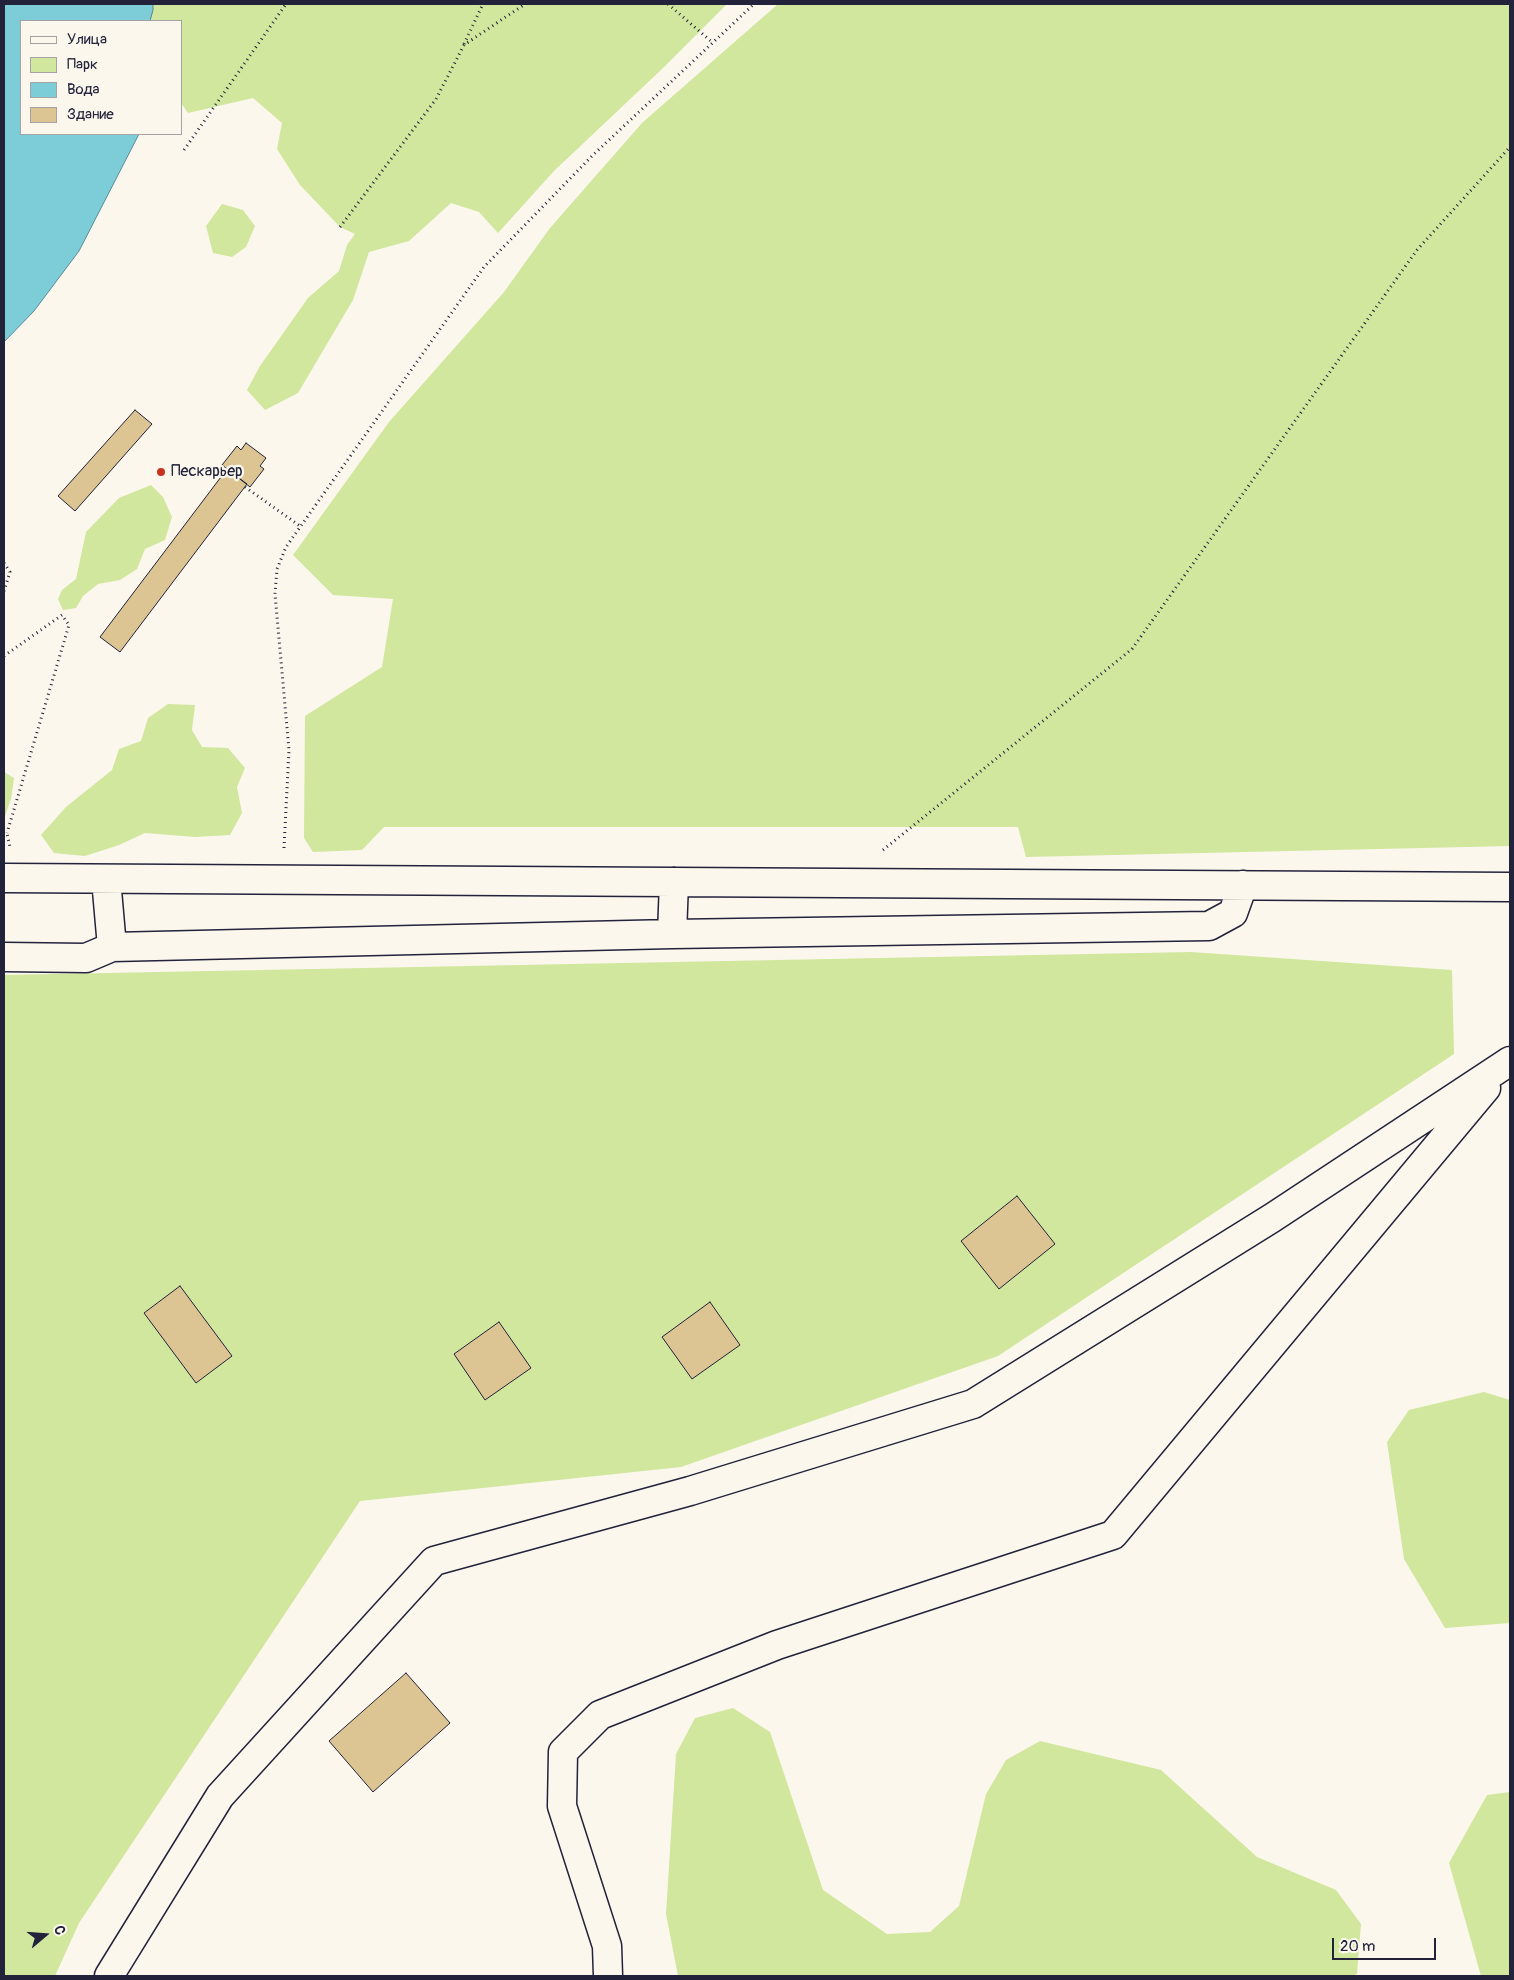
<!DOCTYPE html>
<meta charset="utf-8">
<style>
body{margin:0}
#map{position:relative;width:1514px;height:1980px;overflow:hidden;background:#fbf7ec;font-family:Pangolin,sans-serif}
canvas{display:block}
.frame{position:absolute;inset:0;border:5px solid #22223b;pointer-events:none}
.legend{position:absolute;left:20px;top:20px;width:162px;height:115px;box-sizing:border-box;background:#fbf7ec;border:1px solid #a4a2a5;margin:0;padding:6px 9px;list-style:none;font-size:15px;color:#22223b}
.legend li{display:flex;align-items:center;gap:10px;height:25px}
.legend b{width:25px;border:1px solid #a4a2a5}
.north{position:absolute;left:20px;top:1910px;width:50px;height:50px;-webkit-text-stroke:4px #fbf7ec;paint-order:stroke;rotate:72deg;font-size:14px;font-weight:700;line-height:20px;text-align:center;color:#22223b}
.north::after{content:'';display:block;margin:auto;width:18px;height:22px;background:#22223b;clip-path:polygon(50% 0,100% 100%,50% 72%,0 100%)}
.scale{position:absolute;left:1332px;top:1938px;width:104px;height:22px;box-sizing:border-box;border:2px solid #22223b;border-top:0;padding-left:6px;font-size:15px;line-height:18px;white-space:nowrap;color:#22223b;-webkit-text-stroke:4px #fbf7ec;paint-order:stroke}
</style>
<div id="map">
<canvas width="1514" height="1980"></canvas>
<div class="frame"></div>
<ul class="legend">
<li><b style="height:6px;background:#fbf7ec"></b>Улица</li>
<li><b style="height:14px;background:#d0e79d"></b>Парк</li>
<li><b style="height:14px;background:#7dcdd8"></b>Вода</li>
<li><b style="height:14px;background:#dcc493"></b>Здание</li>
</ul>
<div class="north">С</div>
<div class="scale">20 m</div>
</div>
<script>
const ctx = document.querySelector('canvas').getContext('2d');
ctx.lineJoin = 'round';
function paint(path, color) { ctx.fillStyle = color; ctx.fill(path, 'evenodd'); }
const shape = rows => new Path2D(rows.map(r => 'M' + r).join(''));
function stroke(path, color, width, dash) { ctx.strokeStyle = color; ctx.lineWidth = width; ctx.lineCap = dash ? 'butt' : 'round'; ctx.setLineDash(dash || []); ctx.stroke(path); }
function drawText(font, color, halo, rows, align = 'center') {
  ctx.font = font + ' Pangolin,sans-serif'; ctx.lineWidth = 4.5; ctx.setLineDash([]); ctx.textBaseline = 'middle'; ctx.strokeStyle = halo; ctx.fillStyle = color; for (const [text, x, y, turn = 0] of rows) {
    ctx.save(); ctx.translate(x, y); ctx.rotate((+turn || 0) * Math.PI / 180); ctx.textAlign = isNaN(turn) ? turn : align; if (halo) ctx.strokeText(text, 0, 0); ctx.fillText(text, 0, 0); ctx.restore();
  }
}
const green = shape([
 [153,4,727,4,662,69,554,171,498,233,479,212,451,203,409,241,369,252,353,300,298,393,265,410,247,390,260,366,308,298,339,271,347,245,355,234,340,227,300,185,277,149,282,123,253,98,188,113,181,103,181,21,150,21],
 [778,4,1510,4,1510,846,1026,857,1018,827,384,827,362,850,313,852,304,838,305,716,382,667,393,599,333,595,293,555,389,422,504,292,550,228,642,123],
 [222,204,243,210,255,226,246,247,232,257,213,253,206,226],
 [151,485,163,497,172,517,165,540,145,549,137,569,120,580,98,584,83,596,76,608,63,610,58,599,62,590,76,579,86,532,119,498],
 [168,704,195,705,192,730,202,747,228,748,245,768,237,787,242,813,230,835,195,837,145,833,119,845,85,856,54,853,41,835,66,807,112,770,119,749,141,741,148,718],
 [4,772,14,778,11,799,4,819],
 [1191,952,1452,970,1454,1054,998,1356,681,1467,360,1501,79,1923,55,1976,4,1976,4,975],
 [1484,1392,1510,1400,1510,1623,1445,1628,1404,1559,1387,1442,1409,1410],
 [733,1708,770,1732,823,1890,887,1934,930,1932,959,1906,986,1794,1006,1760,1040,1741,1161,1770,1257,1857,1336,1890,1361,1924,1357,1974,1351,1976,678,1976,666,1914,676,1754,695,1718],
 [1510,1792,1510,1976,1481,1976,1449,1863,1487,1795]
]);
const water = shape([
 [4,4,153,4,153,10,150,21,21,21,21,134,139,134,79,251,34,311,4,342,4,4]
]);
const building = shape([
 [135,410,152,424,75,511,58,496,135,410],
 [246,443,266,458,260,466,264,469,250,487,222,465,237,446,241,450,246,443],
 [227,469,247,484,120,652,100,637,227,469],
 [1017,1196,1055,1244,999,1289,961,1241,1017,1196],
 [180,1286,232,1356,196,1383,144,1313,180,1286],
 [710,1302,740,1345,692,1379,662,1337,710,1302],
 [499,1322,531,1368,485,1400,454,1354,499,1322],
 [406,1673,450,1723,373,1792,329,1741,406,1673]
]);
const path = shape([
 [668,4,713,43],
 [464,44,483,4],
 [184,150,286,4],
 [340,227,436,99,464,45,525,4],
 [245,487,300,526],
 [4,563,10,572,4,591],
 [4,656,62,615,69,625,7,833],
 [4,833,7,833,10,847],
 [284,848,289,750,275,594,277,569,286,547,484,267,593,155,754,4],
 [883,850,1132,649,1417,250,1510,147]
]);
const minor = shape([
 [4,878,1510,887],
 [106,879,112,947],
 [672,934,674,882],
 [4,957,86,958,112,947,672,934,1209,926,1233,913,1243,885],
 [109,1976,220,1796,434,1561,690,1491,973,1404,1272,1218,1510,1061],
 [608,1976,607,1946,562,1806,563,1752,600,1715,777,1645,1113,1535,1486,1088]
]);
const markers = [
 [161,472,5,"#c8321e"]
];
const poiNames = [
 ["Пескарьер",171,472]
];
paint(green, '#d0e79d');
paint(water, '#7dcdd8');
stroke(water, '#598999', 1);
paint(building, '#dcc493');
stroke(building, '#22223b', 1);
stroke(minor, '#22223b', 31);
stroke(path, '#22223b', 3, [1, 4]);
stroke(minor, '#fbf7ec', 28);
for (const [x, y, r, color] of markers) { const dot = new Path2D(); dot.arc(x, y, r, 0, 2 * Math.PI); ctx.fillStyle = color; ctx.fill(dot); stroke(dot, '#fbf7ec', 2); }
drawText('16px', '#22223b', '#fbf7ec', poiNames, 'left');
</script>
